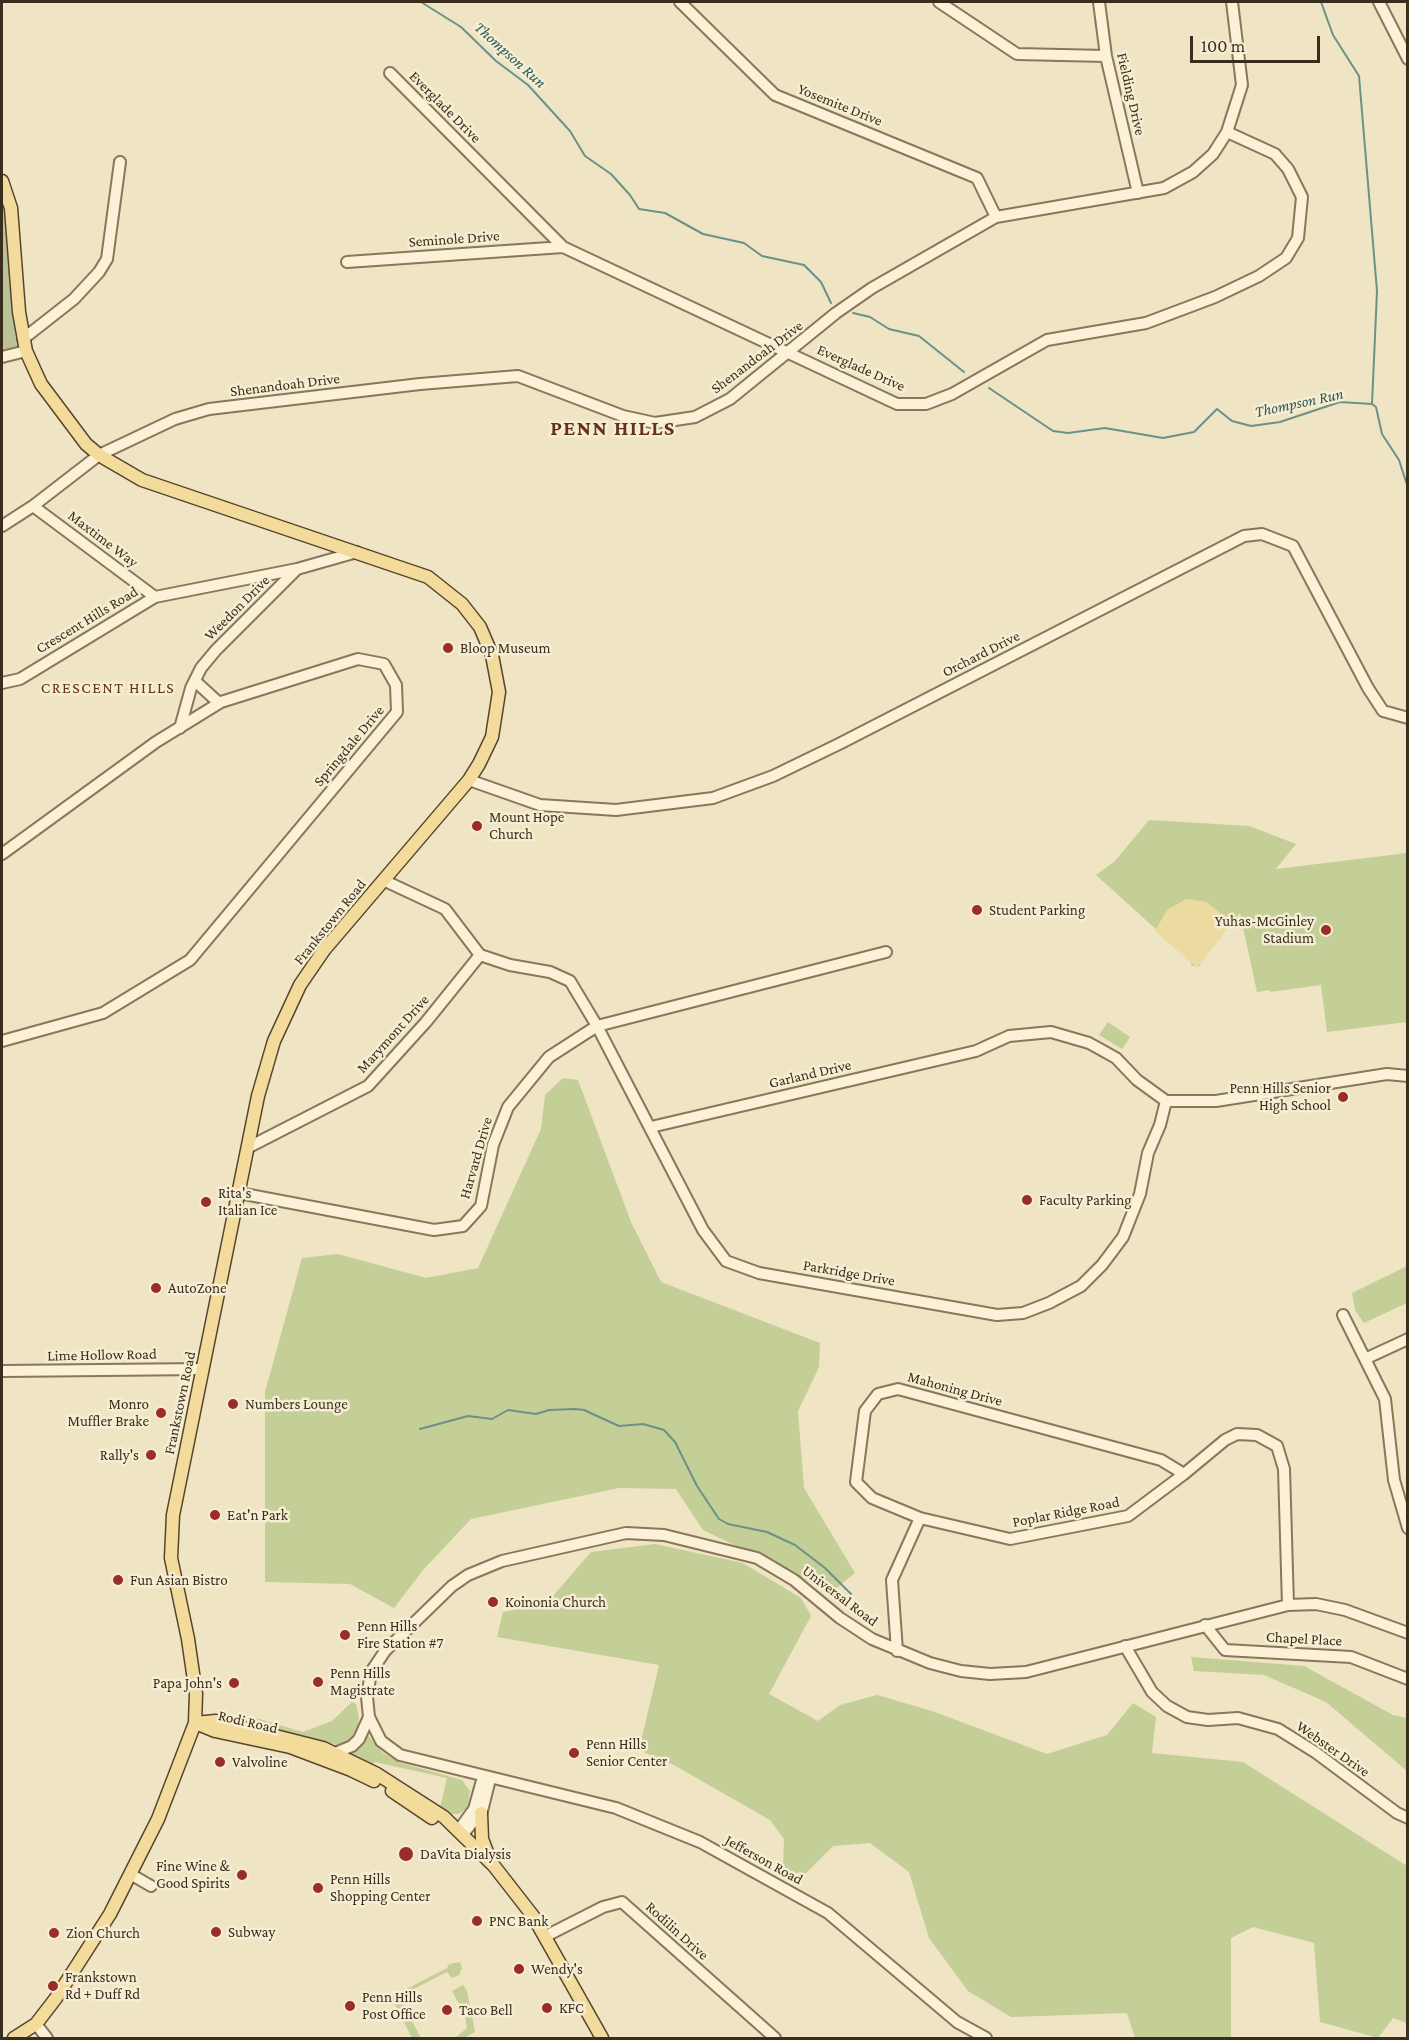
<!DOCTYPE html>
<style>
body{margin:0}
#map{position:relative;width:1409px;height:2040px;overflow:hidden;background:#efe4c3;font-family:"Crimson Pro",serif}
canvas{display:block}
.frame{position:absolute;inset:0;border:3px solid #3a2d1e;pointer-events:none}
.scale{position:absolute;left:1190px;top:36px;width:130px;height:27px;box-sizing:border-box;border:3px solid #3a2d1e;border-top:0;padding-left:8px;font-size:18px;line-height:21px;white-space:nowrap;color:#3a2d1e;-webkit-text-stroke:4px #f6eed3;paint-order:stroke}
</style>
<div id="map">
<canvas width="1409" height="2040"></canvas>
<div class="frame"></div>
<div class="scale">100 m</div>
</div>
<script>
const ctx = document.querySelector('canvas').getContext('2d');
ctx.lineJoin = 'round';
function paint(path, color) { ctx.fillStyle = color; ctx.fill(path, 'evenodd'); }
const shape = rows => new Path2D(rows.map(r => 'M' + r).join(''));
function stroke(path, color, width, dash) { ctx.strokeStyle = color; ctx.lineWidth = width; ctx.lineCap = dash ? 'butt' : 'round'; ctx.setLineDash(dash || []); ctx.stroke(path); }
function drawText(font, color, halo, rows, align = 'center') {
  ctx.font = font + ' "Crimson Pro",serif'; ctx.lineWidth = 5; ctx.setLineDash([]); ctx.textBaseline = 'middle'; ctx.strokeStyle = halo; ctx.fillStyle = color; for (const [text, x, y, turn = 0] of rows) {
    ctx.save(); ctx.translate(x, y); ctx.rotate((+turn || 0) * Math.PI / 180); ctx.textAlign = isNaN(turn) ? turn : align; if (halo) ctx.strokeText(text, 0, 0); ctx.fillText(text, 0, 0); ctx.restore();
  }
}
const green = shape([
 [1149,820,1249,826,1296,844,1276,869,1407,853,1407,1022,1327,1032,1321,985,1270,992,1270,990,1257,992,1240,913,1202,958,1200,966,1192,966,1189,959,1096,875,1115,861],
 [1108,1022,1130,1037,1122,1049,1099,1035],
 [563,1078,578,1080,631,1222,661,1282,820,1343,819,1367,798,1411,804,1488,855,1573,832,1592,703,1530,676,1489,619,1488,471,1519,423,1570,394,1608,350,1584,265,1582,265,1392,302,1258,338,1254,426,1278,478,1268,541,1129,545,1095],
 [1407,1266,1407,1303,1364,1323,1355,1310,1352,1293],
 [655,1544,743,1563,801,1598,811,1616,769,1694,818,1721,840,1705,877,1695,932,1711,1047,1754,1107,1735,1133,1703,1156,1717,1152,1753,1243,1762,1407,1866,1407,2023,1393,2018,1378,2038,1320,2022,1314,1943,1253,1927,1231,1938,1231,2038,1135,2038,1127,2013,1011,2017,968,1991,929,1938,909,1872,870,1843,833,1846,805,1874,783,1871,784,1839,770,1820,672,1764,639,1750,659,1665,497,1637,503,1612,547,1603,591,1552],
 [1191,1657,1304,1666,1393,1715,1407,1718,1407,1771,1326,1702,1264,1675,1194,1671],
 [352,1702,356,1704,359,1718,357,1730,350,1740,337,1745,237,1719,239,1713,303,1732,332,1721],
 [367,1734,382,1752,398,1762,462,1780,470,1791,467,1808,459,1814,452,1814,440,1808,447,1778,375,1762,372,1765,350,1755,350,1752],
 [460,1962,462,1968,459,1975,452,1978,447,1972,408,1992,411,1999,403,2004,421,2038,412,2038,391,1997,447,1968,449,1964],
 [463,1985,467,1991,475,2032,464,2038,455,2038,467,2028,465,2015,452,1991]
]);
const sand = shape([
 [1186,899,1207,902,1225,917,1229,927,1197,968,1155,931,1167,910]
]);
const cemetery = shape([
 [2,181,26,351,2,357]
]);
const stream = shape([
 [421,2,461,27,496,61,528,85,570,131,585,156,611,174,630,195,639,209,665,213,703,234,744,243,762,256,804,265,821,282,831,303],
 [1321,2,1333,35,1359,76,1377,291,1372,404],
 [853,313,870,317,889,329,919,336,964,372],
 [989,388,1053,431,1068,433,1105,428,1163,438,1194,432,1217,409,1232,421,1251,426,1280,422,1340,402,1372,404,1376,407,1382,434,1399,460,1408,488],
 [420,1429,468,1416,492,1419,508,1410,536,1414,549,1410,575,1409,584,1410,619,1426,643,1424,664,1430,675,1442,697,1486,719,1519,728,1524,767,1532,795,1545,825,1568,851,1594]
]);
const minor = shape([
 [680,2,775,95,977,178,996,217],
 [939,2,1017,54,1106,56],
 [1099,2,1106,56,1138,193],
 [1379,2,1408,59],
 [390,73,563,247,897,404,926,404,952,394,1047,340,1146,323,1215,297,1259,276,1286,258,1298,238,1302,197,1288,169,1275,154,1227,132],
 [347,262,563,247],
 [23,339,74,299,99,272,107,259,120,162],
 [2,357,26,351],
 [33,506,155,597],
 [2,526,33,506,99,455,175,419,209,409,420,384,518,376,623,416,655,423,695,417,730,399,836,313,872,288,996,217,1164,188,1193,172,1213,154,1227,132,1242,85,1232,2],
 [195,681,219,703],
 [2,683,20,679,155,597,297,569],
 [180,728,191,688,201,668,216,650,297,569,357,552],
 [469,780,540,805,616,810,713,798,773,776,839,744,1244,536,1262,534,1293,546,1368,688,1383,711,1408,718],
 [2,854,156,742,221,702,358,659,384,664,396,685,397,712,190,960,103,1013,2,1041],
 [383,880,445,909,480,955,510,965,550,972,570,981,597,1026,703,1230,726,1261,759,1273,997,1315,1023,1313,1049,1303,1081,1286,1102,1265,1123,1237,1140,1194,1148,1153,1160,1125,1166,1101,1137,1080,1116,1058,1089,1043,1051,1032,1009,1036,976,1051,651,1127],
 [1166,1101,1216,1101,1387,1074,1408,1076],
 [249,1147,368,1086,426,1022,480,955],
 [239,1193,434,1230,463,1226,481,1206,493,1145,508,1107,549,1057,597,1026,886,952],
 [1343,1315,1385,1399,1394,1480,1408,1528],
 [1367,1358,1408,1339],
 [2,1371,203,1369],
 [1184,1474,1161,1460,898,1389,878,1394,865,1411,856,1482,872,1498,920,1518,1010,1539,1128,1516,1184,1474,1225,1440,1237,1434,1257,1435,1277,1446,1284,1469,1288,1605],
 [1205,1625,1225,1650,1351,1657,1408,1679],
 [1125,1646,1152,1692,1167,1706,1187,1717,1208,1720,1238,1718,1278,1729,1315,1752,1397,1813,1408,1818],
 [897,1651,892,1580,920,1518],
 [335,1753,352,1746,359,1739,369,1717],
 [458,1831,474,1809,483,1777],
 [462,1835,482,1811,490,1779],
 [132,1875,151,1886],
 [546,1936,603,1907,622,1902,775,2038],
 [36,2024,47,2038],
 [986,2038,957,2022,828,1913,700,1842,616,1808,400,1755,381,1741,369,1717,367,1697,371,1672,385,1651,452,1586,468,1575,502,1561,626,1533,664,1535,757,1558,794,1580,840,1618,872,1639,930,1663,961,1671,990,1674,1026,1672,1288,1605,1316,1604,1345,1610,1408,1633]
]);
const major = shape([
 [2,181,11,208,19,312,26,351,41,384,86,444,99,455,142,480,428,577,462,604,480,627,492,655,499,692,492,737,479,764,469,780,324,950,300,985,274,1041,258,1096,173,1515,171,1558,188,1639,196,1694,195,1723,158,1819,110,1914,56,1998,36,2024,14,2038],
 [195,1723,216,1721,323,1748,377,1774,444,1817,494,1866,533,1916,602,2038],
 [198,1724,215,1731,290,1747,351,1770,374,1781],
 [392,1791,432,1818],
 [481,1813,482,1839,490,1860]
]);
const markers = [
 [448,648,6,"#9b2d28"],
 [477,826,6,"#9b2d28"],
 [977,910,6,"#9b2d28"],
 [1326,930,6,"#9b2d28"],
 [1343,1097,6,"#9b2d28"],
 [1027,1200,6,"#9b2d28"],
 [206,1202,6,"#9b2d28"],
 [156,1288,6,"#9b2d28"],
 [233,1404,6,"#9b2d28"],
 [161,1413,6,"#9b2d28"],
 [151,1455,6,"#9b2d28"],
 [215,1515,6,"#9b2d28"],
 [118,1580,6,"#9b2d28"],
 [493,1602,6,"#9b2d28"],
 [345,1635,6,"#9b2d28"],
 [318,1682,6,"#9b2d28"],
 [234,1683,6,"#9b2d28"],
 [574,1753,6,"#9b2d28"],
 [220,1762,6,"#9b2d28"],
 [406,1854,8,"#9b2d28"],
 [242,1875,6,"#9b2d28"],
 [318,1888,6,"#9b2d28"],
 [477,1921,6,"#9b2d28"],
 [216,1932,6,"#9b2d28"],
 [54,1933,6,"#9b2d28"],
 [519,1969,6,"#9b2d28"],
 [53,1986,6,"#9b2d28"],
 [350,2006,6,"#9b2d28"],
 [547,2008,6,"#9b2d28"],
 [447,2010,6,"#9b2d28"]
];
const streetNames = [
 ["Fielding Drive",1131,94,77],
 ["Yosemite Drive",840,105,22],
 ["Everglade Drive",445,107,45],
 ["Seminole Drive",454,239,-4],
 ["Shenandoah Drive",757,357,-37],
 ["Everglade Drive",861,368,24],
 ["Shenandoah Drive",285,385,-7],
 ["Maxtime Way",103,539,37],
 ["Weedon Drive",237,608,-45],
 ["Crescent Hills Road",87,620,-31],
 ["Orchard Drive",981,654,-27],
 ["Springdale Drive",349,746,-50],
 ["Frankstown Road",330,922,-51],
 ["Marymont Drive",393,1034,-48],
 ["Garland Drive",810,1074,-13],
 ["Harvard Drive",476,1158,-74],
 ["Parkridge Drive",849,1273,10],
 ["Lime Hollow Road",102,1355,-1],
 ["Mahoning Drive",955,1389,15],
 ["Frankstown Road",180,1403,-78],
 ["Poplar Ridge Road",1066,1512,-11],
 ["Universal Road",840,1596,37],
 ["Chapel Place",1304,1639,3],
 ["Rodi Road",248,1722,13],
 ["Webster Drive",1333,1749,35],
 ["Jefferson Road",764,1860,29],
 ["Rodilin Drive",677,1931,42]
];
const poiNames = [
 ["Bloop Museum",460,648],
 ["Mount Hope",489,817],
 ["Church",489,834],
 ["Student Parking",989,910],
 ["Yuhas-McGinley",1314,921,"right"],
 ["Stadium",1314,938,"right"],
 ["Penn Hills Senior",1331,1088,"right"],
 ["High School",1331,1105,"right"],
 ["Rita's",218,1193],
 ["Italian Ice",218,1210],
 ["Faculty Parking",1039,1200],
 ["AutoZone",168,1288],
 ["Monro",149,1404,"right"],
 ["Muffler Brake",149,1421,"right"],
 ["Numbers Lounge",245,1404],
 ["Rally's",139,1455,"right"],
 ["Eat'n Park",227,1515],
 ["Fun Asian Bistro",130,1580],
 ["Koinonia Church",505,1602],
 ["Penn Hills",357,1626],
 ["Fire Station #7",357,1643],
 ["Penn Hills",330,1673],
 ["Magistrate",330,1690],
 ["Papa John's",222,1683,"right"],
 ["Penn Hills",586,1744],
 ["Senior Center",586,1761],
 ["Valvoline",232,1762],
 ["DaVita Dialysis",420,1854],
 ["Fine Wine &",230,1866,"right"],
 ["Good Spirits",230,1883,"right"],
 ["Penn Hills",330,1879],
 ["Shopping Center",330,1896],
 ["PNC Bank",489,1921],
 ["Subway",228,1932],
 ["Zion Church",66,1933],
 ["Wendy's",531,1969],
 ["Frankstown",65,1977],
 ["Rd + Duff Rd",65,1994],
 ["Penn Hills",362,1997],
 ["Post Office",362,2014],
 ["KFC",559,2008],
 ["Taco Bell",459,2010]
];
const waterNames = [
 ["Thompson Run",510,55,42],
 ["Thompson Run",1299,403,-12]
];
const neighbourhoodNames = [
 ["CRESCENT HILLS",108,688]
];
const districtNames = [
 ["PENN HILLS",613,429]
];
paint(green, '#c4ce97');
paint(sand, '#ecdba0');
paint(cemetery, '#bbc296');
stroke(stream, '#6c9189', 2);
stroke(minor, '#8a765a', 14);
stroke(major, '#58442e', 15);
stroke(minor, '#faf1d7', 10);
stroke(major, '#f3dc9b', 12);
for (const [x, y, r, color] of markers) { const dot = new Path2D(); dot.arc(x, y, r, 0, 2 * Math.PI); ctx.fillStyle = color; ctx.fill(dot); stroke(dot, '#f6eed3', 2); }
drawText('15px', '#3a2d1e', '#f6eed3', streetNames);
drawText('15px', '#3a2d1e', '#f6eed3', poiNames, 'left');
drawText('italic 16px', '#2d5a59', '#f6eed3', waterNames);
ctx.letterSpacing = '1.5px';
drawText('16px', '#67301c', '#f6eed3', neighbourhoodNames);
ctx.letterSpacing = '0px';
ctx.letterSpacing = '1.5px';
drawText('bold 21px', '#67301c', '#f6eed3', districtNames);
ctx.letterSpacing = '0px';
</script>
